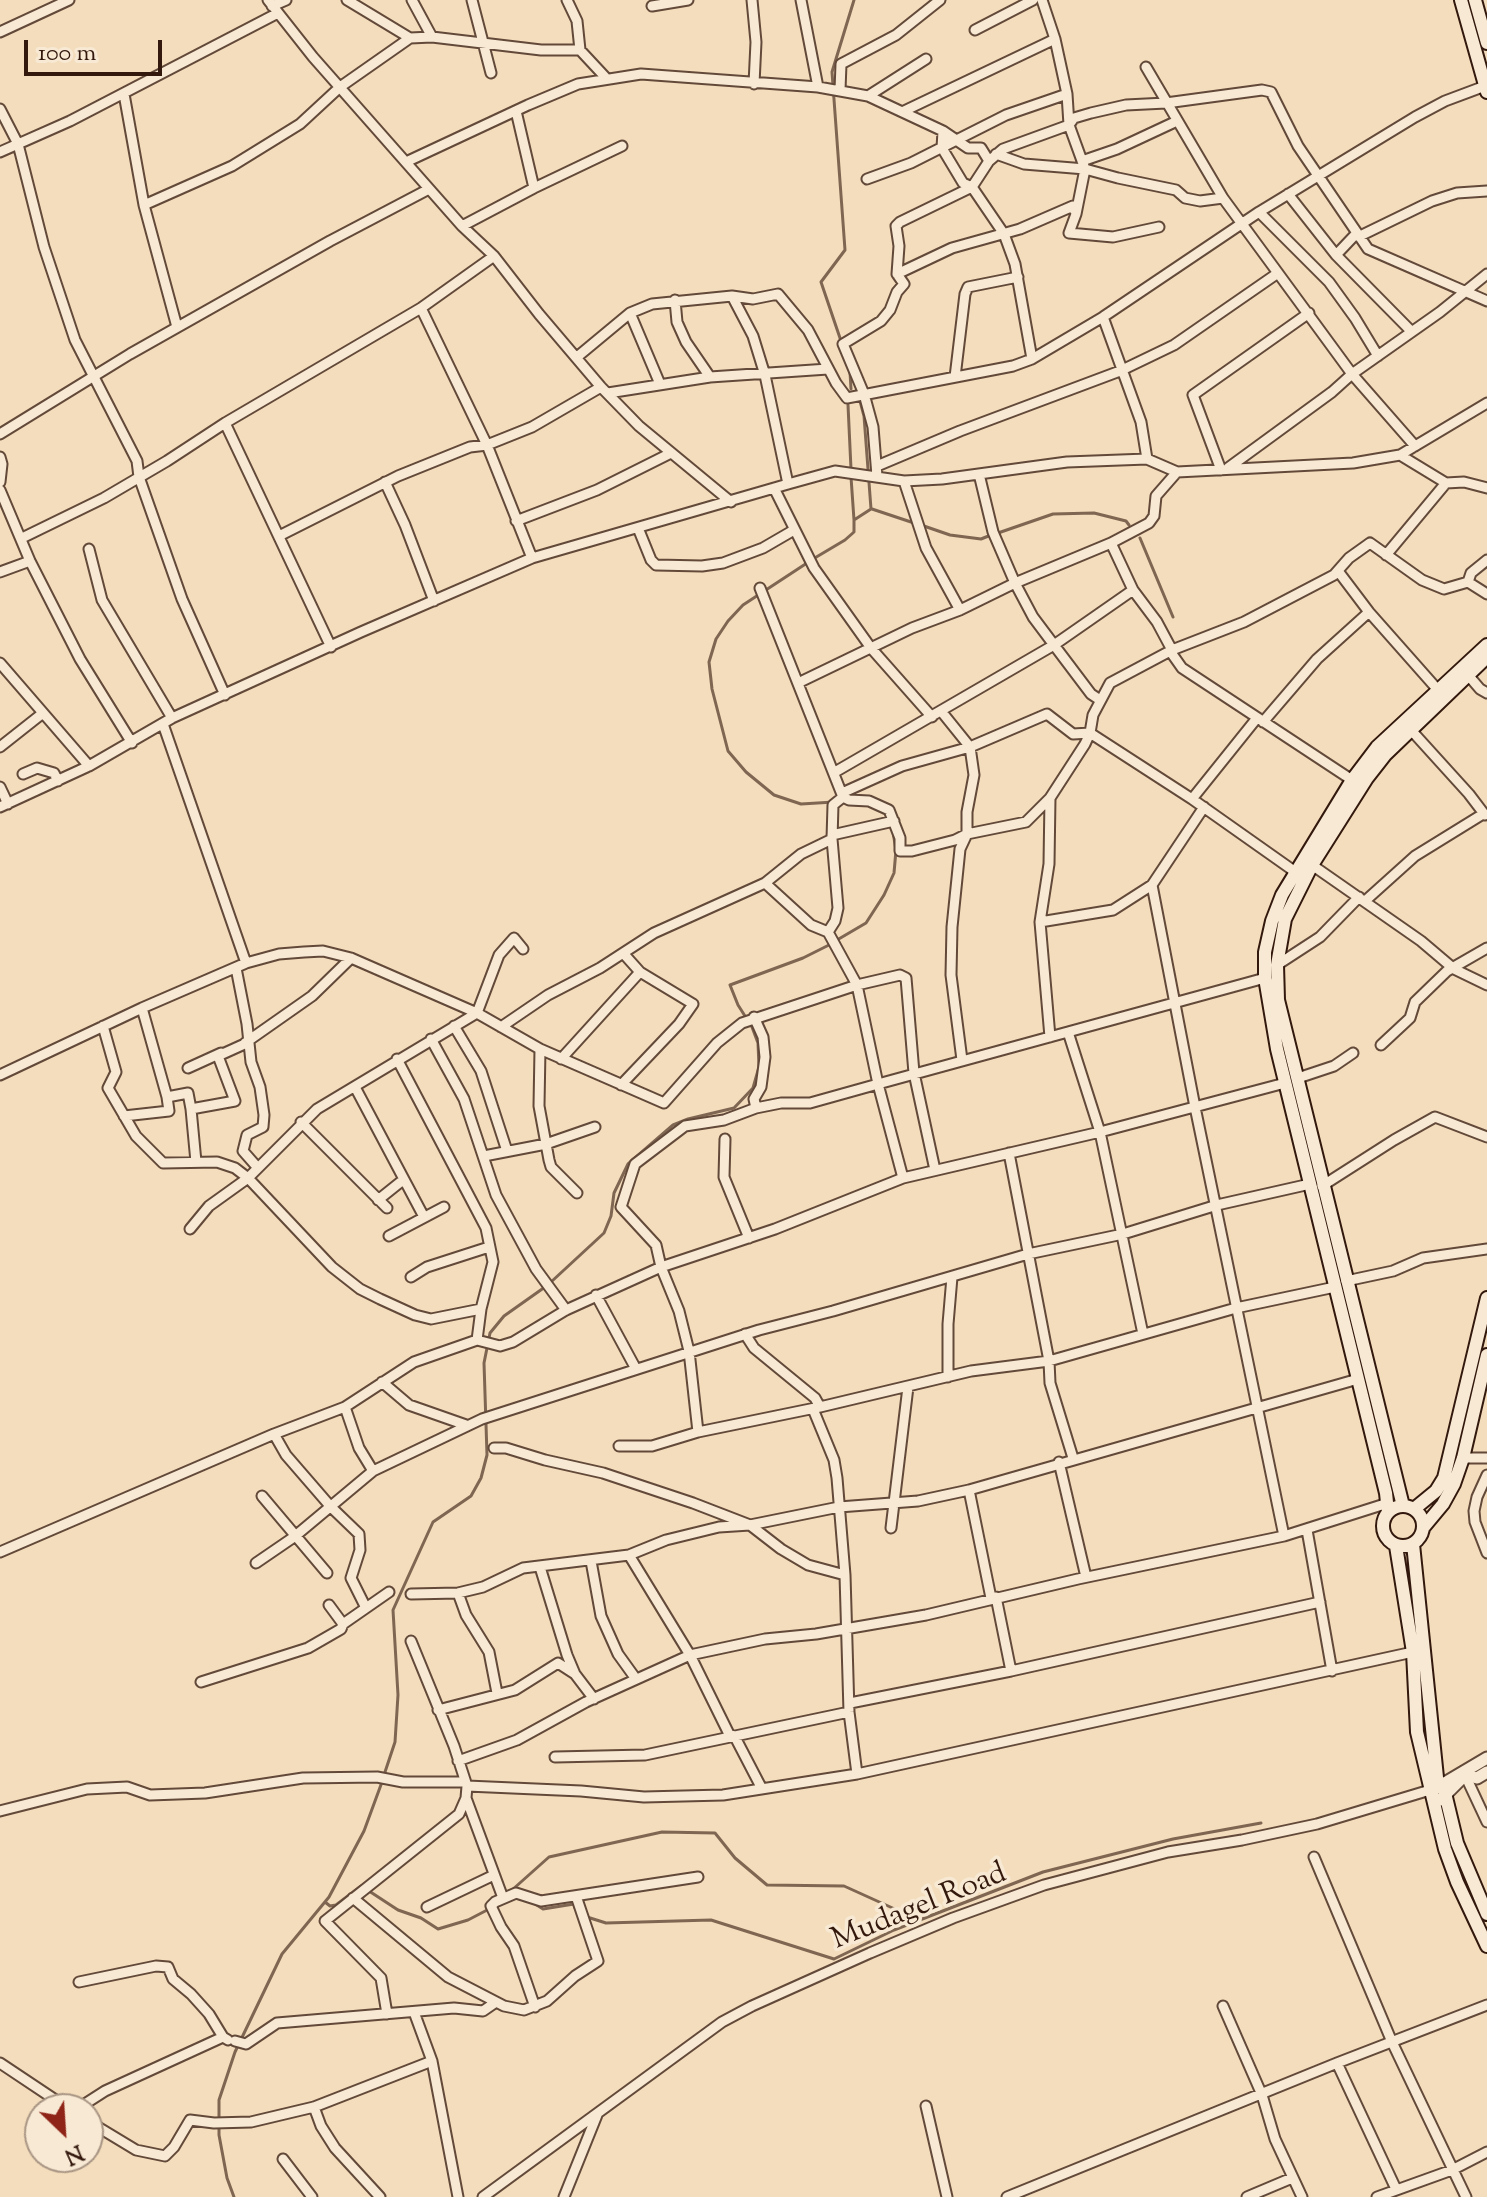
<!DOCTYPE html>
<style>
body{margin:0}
#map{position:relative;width:1487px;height:2197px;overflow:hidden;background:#f3ddbc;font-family:"Sorts Mill Goudy",serif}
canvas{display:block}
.north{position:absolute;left:24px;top:2093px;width:80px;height:80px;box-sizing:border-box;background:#f7e9d3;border:2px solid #a99584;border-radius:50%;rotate:155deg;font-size:22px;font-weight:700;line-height:32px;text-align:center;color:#33180d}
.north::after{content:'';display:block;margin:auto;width:28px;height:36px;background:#8f2418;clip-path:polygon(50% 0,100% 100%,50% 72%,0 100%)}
.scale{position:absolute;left:24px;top:40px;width:138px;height:36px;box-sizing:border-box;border:4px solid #33180d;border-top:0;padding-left:10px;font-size:24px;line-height:28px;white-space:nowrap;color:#33180d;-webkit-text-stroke:6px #f7e9d3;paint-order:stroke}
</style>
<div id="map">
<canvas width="1487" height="2197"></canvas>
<div class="north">N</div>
<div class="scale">100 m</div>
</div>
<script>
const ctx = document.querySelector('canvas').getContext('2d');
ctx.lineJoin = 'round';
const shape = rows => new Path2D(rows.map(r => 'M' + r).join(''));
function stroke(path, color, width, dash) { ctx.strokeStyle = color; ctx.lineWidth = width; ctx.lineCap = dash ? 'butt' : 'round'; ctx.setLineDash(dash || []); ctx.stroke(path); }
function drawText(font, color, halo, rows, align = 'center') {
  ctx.font = font + ' "Sorts Mill Goudy",serif'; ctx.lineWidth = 7; ctx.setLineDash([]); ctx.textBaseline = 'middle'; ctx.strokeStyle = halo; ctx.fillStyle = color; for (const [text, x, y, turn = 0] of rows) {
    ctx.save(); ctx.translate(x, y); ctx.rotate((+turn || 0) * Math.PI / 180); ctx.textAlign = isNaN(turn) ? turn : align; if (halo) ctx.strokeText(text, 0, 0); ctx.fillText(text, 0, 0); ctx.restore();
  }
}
const stream = shape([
 [841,341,821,282,845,250,832,72,854,0],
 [850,372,851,389],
 [848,405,851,469],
 [851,477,854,520],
 [872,509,914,523],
 [921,525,950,535,981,539,991,535],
 [998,533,1053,514,1094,513,1126,521,1129,525],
 [1140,538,1173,617],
 [813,559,845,540,854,532,854,520,871,509,864,416,856,386],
 [807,563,743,605,728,621,716,639,709,662,712,689,728,751,746,772,774,795,801,804,834,802],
 [837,940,866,923,884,895,894,873,896,850,893,832],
 [551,1282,604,1233,611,1216,614,1193,628,1164,673,1125,688,1119,734,1108,753,1088,759,1067,758,1043,752,1027,738,1005,730,985,803,958,831,944],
 [384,1775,395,1742,398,1695,393,1610,433,1522,471,1496,481,1478,487,1455,484,1363,490,1333,504,1316,545,1287],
 [512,1890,549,1857,662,1832,715,1833,735,1858,767,1885,844,1886,919,1920],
 [369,1891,398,1910,421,1918,438,1929,468,1920,491,1908],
 [325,1902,330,1906,336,1905,361,1886,363,1887],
 [532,1902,543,1909,574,1904,575,1908],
 [587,1917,606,1923,711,1920,834,1959,894,1930,1043,1872,1173,1839,1261,1823],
 [234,2197,227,2178,219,2135,219,2100,235,2052,282,1954,329,1897,364,1831,382,1782]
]);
const minor = shape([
 [268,0,313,57,462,226,494,256,539,314,601,387,639,426,731,502],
 [347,0,410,38,432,37,541,50,580,50,607,79],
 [412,0,432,37],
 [472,0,491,73],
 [567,0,577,21,580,50],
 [752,0,756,42,754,84],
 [801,0,818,87],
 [1042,0,1055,39,1067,94,1069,125,1085,169,1076,214,1069,233,1113,237,1159,227],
 [272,6,286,0],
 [652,6,688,0],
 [975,30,1033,0],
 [0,32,69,0],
 [1146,67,1223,198,1352,374,1415,446],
 [840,90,841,64,896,35,940,0],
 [124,94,144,205,177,327],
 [868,96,926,59],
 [0,109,18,144,44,247,75,340,137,461,139,477,182,599,225,695],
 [516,111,534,188],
 [904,111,1055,39],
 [943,131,968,148,981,148,989,161],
 [0,152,70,121,278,13],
 [996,154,1024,164,1085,169,1118,178,1176,190,1185,198,1200,201,1223,198],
 [1082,161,1117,149,1177,121],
 [406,162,528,105,578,84,641,74,818,87,868,96,943,131,942,148,963,183,972,187,1004,234,1015,264,1032,359],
 [867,179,911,163,1006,115,1067,94],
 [1288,194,1336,255,1411,331],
 [144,205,232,166,300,124,340,87,410,38],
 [1259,212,1329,282,1355,318,1378,356],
 [462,226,534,188,622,146],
 [1336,255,1354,236,1360,236,1432,201,1457,193,1487,191],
 [897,274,952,248,1020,229,1073,206,1075,211],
 [732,296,753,336,765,375,788,484],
 [675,300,677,322,686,342,710,377],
 [421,308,487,445,532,558],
 [630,313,660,384],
 [1103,317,1141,422,1147,459],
 [577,357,630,313,652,304,732,296,753,299,778,294,808,330,836,383,847,398,1013,366,1032,359,1103,317,1259,212,1415,117,1445,101,1485,86],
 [955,377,965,294,968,287,1018,277],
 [608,393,710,377,828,369],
 [225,423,331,647],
 [0,434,130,354,330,241,429,189],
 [1400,455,1446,483,1464,482,1487,488],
 [0,457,2,464,0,482],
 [877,466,960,431,1120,371,1174,345,1278,273],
 [1228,468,1332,392,1352,374,1440,312,1487,274],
 [1221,470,1193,395,1309,313],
 [979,474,993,532,1015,583,1033,617,1054,645,1091,694,1100,700],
 [877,476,873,427,864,394,843,344,881,321,890,310,897,292,904,284,897,274,899,246,896,226,900,222,972,187,989,161,1003,149,1069,125,1074,118,1091,113,1126,105,1166,103,1262,90,1271,92,1298,146,1368,249,1487,301],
 [904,481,926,548,960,610],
 [385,482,405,525,434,601],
 [774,488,814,568,871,648,932,717],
 [0,490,30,561,80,659,132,743],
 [516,521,597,490,671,453],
 [638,528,651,560,656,565,702,566,723,563,763,548,794,530],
 [279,536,398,476,470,447,487,445,532,427,601,387],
 [22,538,104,498,167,461,225,423,421,308,494,256],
 [1111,543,1149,523,1154,516,1156,496,1177,472],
 [89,549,102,600,172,718],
 [1386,555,1446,483],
 [1338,571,1369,612,1438,690],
 [0,572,30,561],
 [1468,582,1471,573,1487,560],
 [760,588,843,797],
 [1170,651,1182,668,1352,780],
 [0,663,89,766],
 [1468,675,1480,689,1487,693],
 [798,683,912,628,960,610,1015,583,1111,543,1133,590,1157,622,1172,650],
 [941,711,970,747,974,775,967,812,967,834,960,849,952,927,951,975,962,1060],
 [1263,722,1317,659,1369,612],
 [163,724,246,963],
 [1411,730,1469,794,1485,815],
 [0,747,43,713],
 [835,772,1054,645,1133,590],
 [23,774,37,768,54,773,58,781],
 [0,787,8,804],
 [842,793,902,766,970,747,1047,714,1073,734,1090,733,1192,799,1294,871],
 [843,797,849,800,869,801,889,810,900,838,900,851,912,851,955,840,967,834,1026,822,1050,798,1085,744,1090,733,1093,715,1110,683,1172,650,1244,622,1334,575,1349,558,1370,543,1422,580,1444,589,1468,582,1487,594],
 [1050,798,1049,864,1040,922,1050,1037],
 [1192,799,1257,718],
 [0,807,89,766,172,718,361,632,532,558,788,484,835,471,904,481,942,479,1067,462,1147,459,1177,472,1353,463,1400,455,1487,403],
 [832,835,894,821],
 [1312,865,1421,941,1454,969,1487,985],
 [765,883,811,925,828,932,857,985,900,975,906,978,914,1073,935,1170],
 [1152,885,1195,1107,1284,1536],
 [1365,901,1415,856,1483,814],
 [1040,922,1113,910,1152,885,1204,807],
 [828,932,835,921,838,908,832,839,833,805,843,797],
 [1277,965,1320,937,1359,897],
 [236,968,247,1024,251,1062,260,1087,264,1115,263,1127,247,1135,243,1151,258,1168],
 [142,1008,167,1097],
 [754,1017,763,1037,765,1057,761,1087,754,1099,756,1108],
 [103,1026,116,1072,108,1088,136,1136,163,1163,217,1162,235,1168,248,1178,332,1267,360,1289,380,1299,415,1315,431,1319,481,1309],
 [454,1026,481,1071,507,1151],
 [501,1027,548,995,600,968,654,933,765,883,801,854,832,839],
 [1068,1032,1100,1132,1143,1334],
 [431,1039,464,1099,496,1195,536,1269,566,1310],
 [245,1043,312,996,351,958],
 [1381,1045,1410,1018,1415,1002,1447,971,1487,948],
 [540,1049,539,1106,549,1160,551,1167,577,1193],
 [561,1059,640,972],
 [188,1068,221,1053],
 [0,1075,142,1008,246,963,279,954,304,952,323,951,351,958,477,1013,540,1049,664,1103,717,1043,742,1023,857,985,878,1084,1265,978],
 [1298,1078,1334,1066,1353,1053],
 [621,1085,679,1024,693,1004,640,972,623,953],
 [355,1087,424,1217],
 [191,1109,196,1162],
 [124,1116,169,1111,167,1097,188,1093,191,1109,235,1101,218,1056,249,1042],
 [301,1122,387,1208],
 [725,1139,724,1177,749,1238],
 [1009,1153,1049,1361,1050,1383,1073,1458],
 [484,1156,546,1144,595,1127],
 [1322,1186,1394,1140,1435,1117,1487,1137],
 [378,1200,403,1180],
 [190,1229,209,1206,248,1178,317,1109,477,1013,499,955,514,938,523,949],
 [389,1236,444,1207],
 [411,1277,427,1267,489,1247],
 [1346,1281,1393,1271,1423,1258,1487,1249],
 [596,1295,636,1369],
 [745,1334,754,1348,815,1398,820,1407],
 [477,1340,500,1346,513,1342,566,1310,661,1267,775,1229,903,1178,1100,1132,1285,1083],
 [948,1377,948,1324,952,1277],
 [382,1382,409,1405,466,1425],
 [345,1407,359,1448,373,1471],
 [813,1409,834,1460,837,1478,845,1575,849,1712,857,1774],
 [698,1432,689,1351,679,1311,661,1267,656,1245,621,1207,635,1164,685,1126,724,1120,756,1108,781,1103,810,1103,878,1084,903,1178],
 [274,1434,286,1455,331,1507,359,1534,360,1550,351,1578,366,1608],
 [619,1446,652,1446,698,1432,820,1407,971,1371,1049,1361,1236,1308,1335,1287],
 [494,1448,506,1448,545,1460,603,1473,693,1503,750,1525,781,1549,808,1565,845,1575],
 [1463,1458,1487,1458],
 [1059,1462,1086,1577],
 [1487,1475,1477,1497,1474,1511,1475,1522,1487,1553],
 [969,1490,991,1598],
 [262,1496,327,1573],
 [891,1528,908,1387],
 [1307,1530,1332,1671],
 [0,1552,274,1434,345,1407,414,1362,477,1340,481,1309,493,1262,486,1228,397,1059],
 [629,1555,690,1655,729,1734,735,1737,761,1787],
 [591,1561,601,1616,618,1654,636,1679],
 [256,1563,294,1537,373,1471,482,1419,759,1330,833,1311,1028,1254,1123,1234,1217,1205,1310,1184],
 [540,1567,567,1655,575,1674,594,1699],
 [458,1593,466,1615,489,1652,497,1693],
 [411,1594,458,1593,483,1587,523,1568,629,1555,666,1540,719,1527,750,1525,839,1507,918,1501,969,1490,1358,1379],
 [996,1597,1011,1671],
 [329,1605,343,1624],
 [411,1641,454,1746,467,1786,466,1798,503,1898],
 [201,1682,308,1648,341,1629,343,1624,389,1592],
 [850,1703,1011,1671,1320,1602],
 [438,1710,515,1690,558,1663,575,1674],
 [555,1757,645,1755,849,1712],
 [458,1761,517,1740,586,1702,690,1655,765,1639,816,1634,926,1615,1078,1579,1284,1536,1388,1503],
 [1465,1775,1487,1822],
 [467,1786,581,1791,644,1797,723,1795,857,1774,1413,1652],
 [0,1811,87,1789,127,1787,150,1795,205,1793,303,1778,377,1777,403,1782,465,1782],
 [1314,1857,1392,2042,1466,2197],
 [353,1898,448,1977,504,2006,524,2010,547,2001,575,1976,598,1961,576,1896],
 [427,1907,494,1875],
 [79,1982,156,1966,168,1967,173,1979,191,1994,209,2014,223,2037,228,2040],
 [1223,2006,1262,2095,1275,2139,1302,2197],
 [535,2007,514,1946,501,1927,491,1906,495,1902,516,1893,541,1901,698,1877],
 [414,2012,432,2061,458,2197],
 [387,2014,381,1978,325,1921,459,1814,466,1798],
 [235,2041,246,2044,277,2023,454,2008,483,2011,496,2002],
 [0,2063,69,2109],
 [1337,2063,1396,2189],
 [926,2106,947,2197],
 [314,2107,321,2126,335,2148,380,2197],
 [77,2109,105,2091,223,2037],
 [88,2121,136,2150,165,2156,174,2147,190,2120,214,2123,251,2122,314,2107,432,2061],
 [283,2159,312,2197],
 [483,2197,722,2022,752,2006,870,1953,953,1918,1044,1885,1168,1852,1242,1840,1317,1824,1430,1790],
 [564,2197,597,2115],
 [1007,2197,1337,2063,1487,2005],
 [1247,2197,1292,2178],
 [1377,2197,1452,2170,1487,2152]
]);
const tertiary = shape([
 [1431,1787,1438,1787,1487,1758],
 [1440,1800,1465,1775,1477,1778,1487,1772]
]);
const secondary = shape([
 [1461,0,1487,92],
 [1475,0,1487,43],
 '1383 1526a20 20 0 1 1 40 0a20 20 0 1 1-40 0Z',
 [1403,1506,1278,1000,1277,965,1285,919,1312,865,1367,778,1385,755,1487,657],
 [1414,1509,1436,1491,1444,1478,1487,1298],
 [1388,1512,1386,1493,1277,1049,1265,978,1265,952,1272,921,1282,895,1352,780,1377,747,1487,645],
 [1423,1528,1443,1504,1454,1484,1463,1458,1487,1355],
 [1413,1544,1438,1787,1444,1789,1457,1843,1487,1914],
 [1396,1546,1413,1652,1417,1732,1445,1849,1457,1882,1487,1946]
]);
const streetNames = [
 ["Mudagel Road",920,1909,-22]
];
stroke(stream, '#7f6652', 3);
stroke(minor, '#634939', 13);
stroke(tertiary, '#634939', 15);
stroke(secondary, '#33180d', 16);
stroke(minor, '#f7e9d3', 9);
stroke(tertiary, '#f7e9d3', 11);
stroke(secondary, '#f7e9d3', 12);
drawText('30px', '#33180d', '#f7e9d3', streetNames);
</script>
